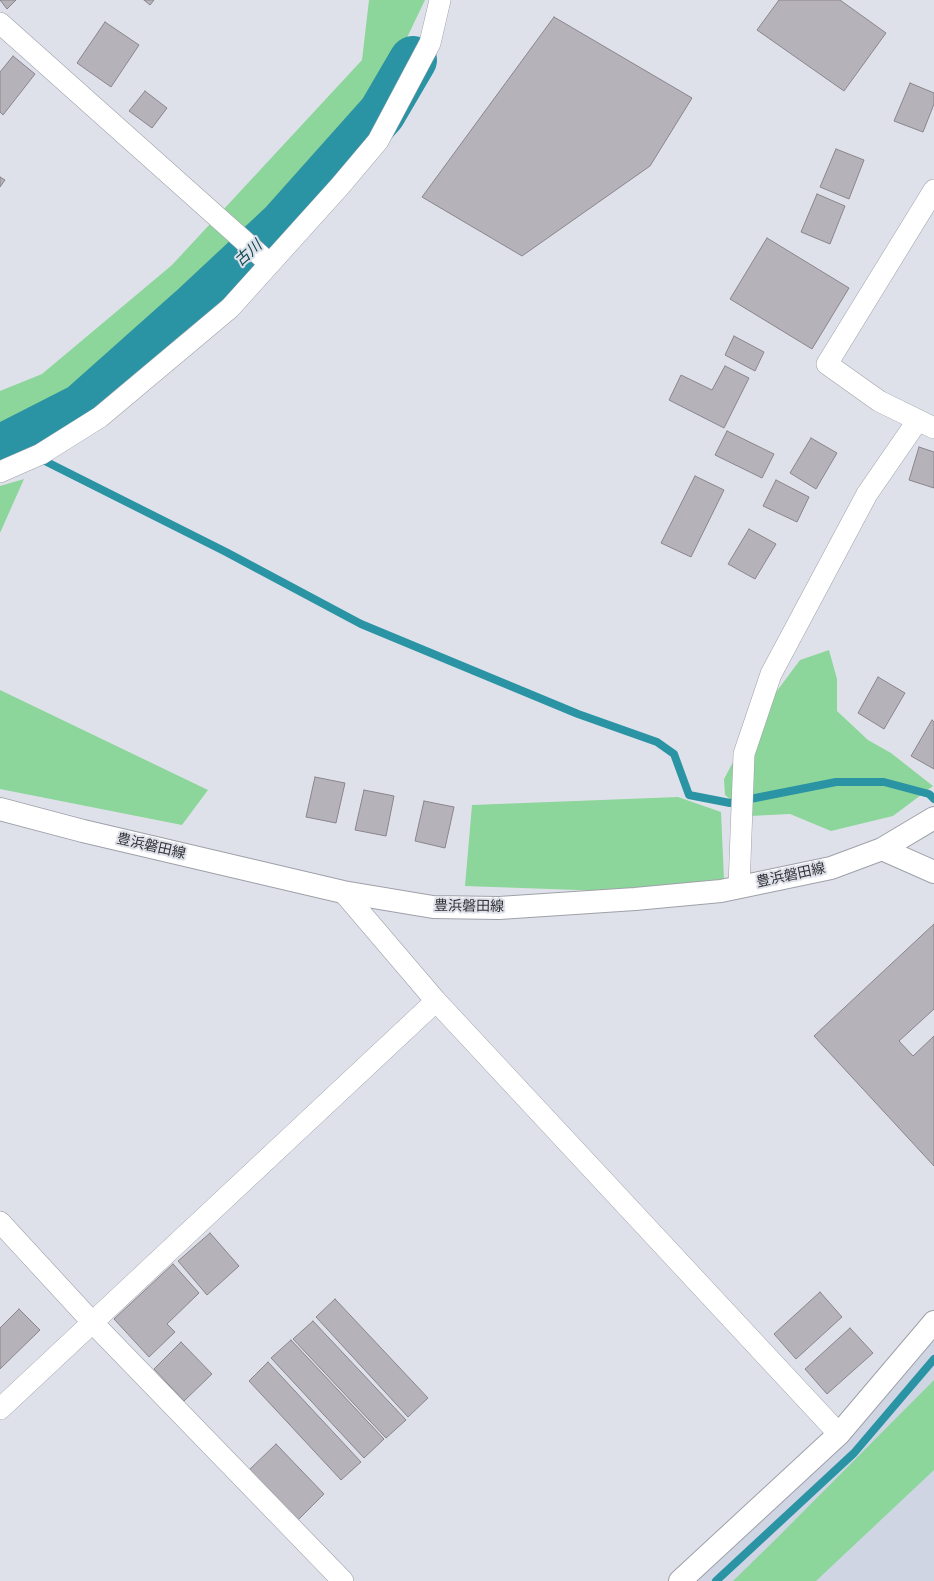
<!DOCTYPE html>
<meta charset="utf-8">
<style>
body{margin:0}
canvas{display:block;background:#dfe1ea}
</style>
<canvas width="934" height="1581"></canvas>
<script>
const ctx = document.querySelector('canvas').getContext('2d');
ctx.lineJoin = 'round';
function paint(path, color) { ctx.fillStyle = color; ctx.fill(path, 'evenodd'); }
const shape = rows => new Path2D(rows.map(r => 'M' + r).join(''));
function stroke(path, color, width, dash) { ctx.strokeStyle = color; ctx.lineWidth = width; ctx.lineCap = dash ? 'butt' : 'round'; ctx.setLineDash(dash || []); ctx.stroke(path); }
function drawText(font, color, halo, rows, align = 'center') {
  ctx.font = font + ' "Sofia Sans Condensed","Noto Sans JP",sans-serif'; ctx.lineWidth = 4; ctx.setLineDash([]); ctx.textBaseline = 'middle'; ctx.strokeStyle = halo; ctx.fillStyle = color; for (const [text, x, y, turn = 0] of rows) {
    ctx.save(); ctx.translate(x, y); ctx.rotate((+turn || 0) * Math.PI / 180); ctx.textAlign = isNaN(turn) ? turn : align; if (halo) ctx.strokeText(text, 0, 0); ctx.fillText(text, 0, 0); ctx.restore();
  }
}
const built = shape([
 [934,1323,934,1581,681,1581]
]);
const green = shape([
 [369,0,425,0,358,140,161,367,0,469,11,445,0,452,0,391,42,374,172,265,362,60],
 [24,479,0,533,0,486],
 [829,650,837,679,837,711,868,740,891,753,933,786,893,816,831,831,790,814,750,816,725,795,724,779,756,719,800,660],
 [0,690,208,790,182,825,0,789],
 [678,797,721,812,724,879,606,891,465,886,472,805],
 [934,1380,934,1470,816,1581,733,1581,777,1538]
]);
const stream = shape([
 [11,444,226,552,361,624,578,714,657,742,674,754,689,795,730,803,836,782,884,782,929,794,934,799],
 [716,1581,854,1453,934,1359]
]);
const river = shape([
 [0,449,82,407,192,309,283,224,382,113,413,60]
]);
const building = shape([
 [0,0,16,0,7,9,0,0],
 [144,0,154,0,150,5,144,0],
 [779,0,840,0,886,33,844,91,757,30,779,0],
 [554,17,692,98,650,166,522,256,422,197,554,17],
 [105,22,139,45,111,87,77,63,105,22],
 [13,56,35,74,3,115,0,112,0,72,13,56],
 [910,83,934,93,934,104,923,132,894,121,910,83],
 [145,91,167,108,152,128,129,111,145,91],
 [836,149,864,160,849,199,820,187,836,149],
 [0,177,5,180,0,187,0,177],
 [817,194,845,206,830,244,801,232,817,194],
 [767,238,849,288,812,349,730,299,767,238],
 [734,336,764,352,755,371,725,355,734,336],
 [725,366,749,378,724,428,669,400,681,375,712,390,725,366],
 [727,431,774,454,762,478,715,455,727,431],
 [811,438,837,453,816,489,790,473,811,438],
 [919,447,934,452,934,488,909,480,919,447],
 [695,476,724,490,691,557,661,543,695,476],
 [776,480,809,497,797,522,763,506,776,480],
 [749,529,776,544,755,579,728,564,749,529],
 [878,677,905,693,884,729,858,713,878,677],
 [932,720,934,722,934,769,911,756,932,720],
 [315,777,345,783,336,823,306,817,315,777],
 [364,790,394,796,386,836,355,830,364,790],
 [424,801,454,807,445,848,415,841,424,801],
 [934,924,934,1009,899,1041,913,1056,934,1036,934,1166,814,1036,934,924],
 [210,1233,239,1266,207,1295,178,1261,210,1233],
 [173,1264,199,1293,167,1324,175,1332,149,1357,114,1319,173,1264],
 [820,1292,842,1317,796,1359,774,1334,820,1292],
 [335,1299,428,1398,408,1417,316,1317,335,1299],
 [19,1309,40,1330,0,1369,0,1328,19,1309],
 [313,1321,406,1420,386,1438,293,1339,313,1321],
 [850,1328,873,1353,827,1394,805,1369,850,1328],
 [291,1340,384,1439,364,1458,271,1358,291,1340],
 [181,1342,212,1374,184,1401,154,1369,181,1342],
 [268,1362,361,1462,341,1480,249,1381,268,1362],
 [276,1444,324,1494,296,1522,247,1472,276,1444]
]);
const street = shape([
 [0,23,270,264],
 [934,190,827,364,879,401,934,428],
 [0,472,41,454,100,417,230,308,340,186,378,141,430,43,440,0],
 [739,887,744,754,771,674,867,494,918,420],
 [343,892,436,1001,839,1434],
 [0,1222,93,1323,343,1581],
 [0,1409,436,1001]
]);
const secondary = shape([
 [0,809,83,831,343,892,433,907,499,908,635,899,721,891,831,868,882,849,934,818],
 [882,849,934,872],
 [680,1581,839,1434,934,1322]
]);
const streetNames = [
 ["豊浜磐田線",151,847,13],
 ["豊浜磐田線",791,876,-12],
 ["豊浜磐田線",469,907,1]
];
const waterNames = [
 ["古川",249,254,-42]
];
paint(built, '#d0d5e4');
paint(green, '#8dd69b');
stroke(stream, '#2a94a4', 8);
stroke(river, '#2a94a4', 48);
paint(building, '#b6b2b9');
stroke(building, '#8a858c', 1);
stroke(street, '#9ea1a9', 22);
stroke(secondary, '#9ea1a9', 24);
stroke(street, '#fff', 21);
stroke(secondary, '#fff', 22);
drawText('14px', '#2f3033', '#dfe1ea', streetNames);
drawText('italic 15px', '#0c4952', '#dfe1ea', waterNames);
</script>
